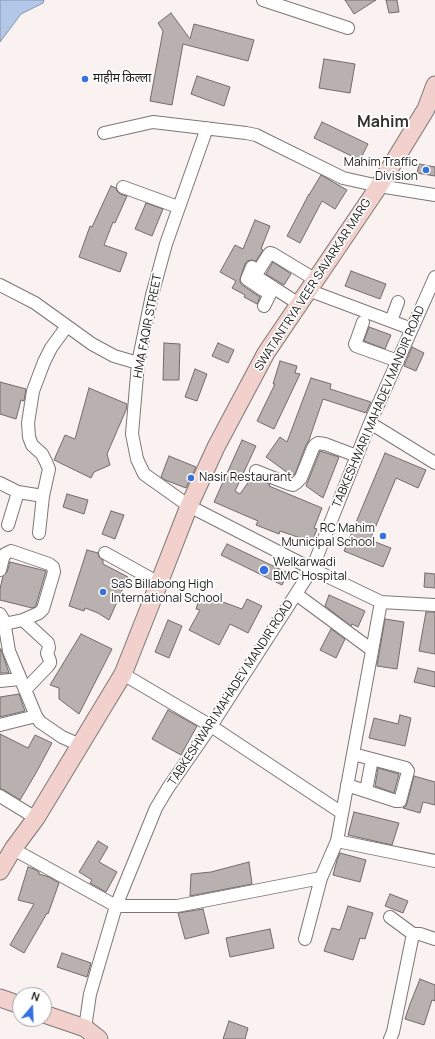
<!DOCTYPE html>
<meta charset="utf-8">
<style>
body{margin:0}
#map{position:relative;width:435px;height:1039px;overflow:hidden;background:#f9f2f0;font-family:Manrope,sans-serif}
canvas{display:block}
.north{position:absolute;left:12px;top:987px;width:40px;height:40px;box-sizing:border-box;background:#fff;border:1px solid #a5a4a4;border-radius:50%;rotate:19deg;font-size:11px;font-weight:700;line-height:16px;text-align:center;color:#1e1c1b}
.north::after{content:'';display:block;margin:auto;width:14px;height:18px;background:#3771e0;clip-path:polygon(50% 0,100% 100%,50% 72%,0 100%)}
</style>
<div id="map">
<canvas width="435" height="1039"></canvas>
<div class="north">N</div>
</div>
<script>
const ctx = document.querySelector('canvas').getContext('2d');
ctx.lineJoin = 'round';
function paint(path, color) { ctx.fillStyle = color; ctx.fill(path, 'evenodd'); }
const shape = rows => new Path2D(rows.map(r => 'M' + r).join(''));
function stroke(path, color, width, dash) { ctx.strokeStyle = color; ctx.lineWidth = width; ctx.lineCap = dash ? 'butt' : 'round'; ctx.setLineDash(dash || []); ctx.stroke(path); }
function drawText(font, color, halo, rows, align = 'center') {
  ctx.font = font + ' Manrope,"Noto Sans Devanagari",sans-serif'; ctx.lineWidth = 3.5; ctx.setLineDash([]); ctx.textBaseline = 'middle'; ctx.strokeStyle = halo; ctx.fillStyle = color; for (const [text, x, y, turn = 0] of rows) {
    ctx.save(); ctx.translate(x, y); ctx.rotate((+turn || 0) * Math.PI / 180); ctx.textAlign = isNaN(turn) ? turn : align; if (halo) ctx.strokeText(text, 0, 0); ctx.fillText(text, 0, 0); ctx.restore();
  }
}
const water = shape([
 [0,0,44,0,43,3,21,14,0,42,0,0]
]);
const building = shape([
 [345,0,376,0,354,14,345,0],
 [386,0,397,0,399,12,389,13,386,0],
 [171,13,190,39,194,24,254,40,248,61,183,44,172,105,150,101,163,31,158,23,171,13],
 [324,59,355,64,350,93,319,88,324,59],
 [197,76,230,87,224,106,191,94,197,76],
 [322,122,368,144,360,160,314,138,322,122],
 [419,164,435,167,435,176,417,173,419,164],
 [321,175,347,190,335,209,322,201,300,243,287,236,309,194,309,195,321,175],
 [111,186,116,188,117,191,120,194,127,196,115,223,113,222,104,245,127,253,120,272,79,257,90,226,92,227,111,186],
 [146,203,163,209,152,236,135,229,146,203],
 [255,220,270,226,261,249,263,250,256,261,251,260,247,261,245,264,240,279,240,282,242,285,260,297,257,304,244,297,245,295,232,288,236,281,220,272,235,245,243,249,255,220],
 [273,262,291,274,284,285,266,274,273,262],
 [351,271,386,284,380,299,345,286,351,271],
 [369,327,391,335,385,349,364,341,369,327],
 [164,343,180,344,179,380,163,380,164,343],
 [218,343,234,350,228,363,212,356,218,343],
 [412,347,424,353,416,371,404,366,412,347],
 [280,361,297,366,295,373,300,374,274,429,257,421,275,384,273,384,280,361],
 [195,369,207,374,197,401,185,397,195,369],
 [311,378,331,384,330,389,371,402,366,413,323,399,309,440,306,445,295,474,292,476,266,457,280,437,287,442,311,378],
 [0,382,26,389,24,401,21,400,16,419,0,414,0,382],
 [89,388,127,404,126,410,107,454,110,465,94,472,91,478,54,460,65,435,75,439,89,388],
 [242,440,256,446,235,491,240,494,252,477,270,484,269,486,322,508,314,528,317,529,312,542,280,531,279,534,256,525,258,521,214,502,242,440],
 [320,451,339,457,323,498,306,486,320,451],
 [385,453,426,470,418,488,396,478,370,540,391,548,383,567,344,551,385,453],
 [169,456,196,467,186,488,165,480,161,477,169,456],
 [67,494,88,500,84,514,63,507,67,494],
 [111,511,124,515,115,539,102,534,111,511],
 [227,544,288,573,282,585,221,555,227,544],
 [87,550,98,553,99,557,103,560,103,564,128,577,109,620,98,613,85,608,84,611,69,606,87,550],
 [10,562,46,571,36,605,35,607,32,608,0,600,0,589,3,576,7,572,10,562],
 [425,573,435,574,435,588,424,587,425,573],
 [201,594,242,609,247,599,262,606,248,633,230,624,219,645,189,630,200,610,196,609,201,594],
 [329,595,365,611,358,627,352,624,351,626,325,606,329,595],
 [426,612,435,612,435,654,419,651,426,612],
 [385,619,404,622,397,669,377,666,385,619],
 [168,620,182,626,169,658,155,652,168,620],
 [331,629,345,639,336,658,320,650,331,629],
 [81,634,112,649,79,714,59,699,59,688,50,685,81,634],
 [0,649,1,649,9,673,0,673,0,649],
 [418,668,435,672,435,687,414,682,418,668],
 [19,694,25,711,0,717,0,697,19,694],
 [168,710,197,726,181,755,152,739,168,710],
 [400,715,411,718,405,746,369,738,374,718,398,724,400,715],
 [0,734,28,748,35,735,52,743,36,773,20,800,4,790,0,789,0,734],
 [378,768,399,774,394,793,375,786,378,768],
 [414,776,435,782,435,805,423,802,420,813,403,808,406,806,407,803,414,776],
 [354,812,399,823,392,845,348,835,354,812],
 [98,841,108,847,99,862,117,872,106,892,90,883,92,880,79,872,98,841],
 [340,853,366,860,360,882,333,875,337,860,340,853],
 [249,862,252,884,190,896,191,874,211,872,249,862],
 [28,867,34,869,39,872,39,874,49,877,59,883,48,914,47,913,24,953,10,945,34,904,18,900,28,867],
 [390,894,408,901,403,913,385,906,390,894],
 [348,906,373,913,365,939,360,938,353,960,324,951,332,928,340,930,348,906],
 [203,909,209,933,185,939,178,913,203,909],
 [270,929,274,948,230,957,226,938,270,929],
 [62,953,91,963,87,977,57,967,62,953],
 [420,979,435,985,435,1001,432,1000,424,1025,405,1019,410,1004,420,979],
 [229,1021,248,1028,245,1039,223,1039,229,1021]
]);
const street = shape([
 [263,0,348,28],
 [207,128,166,244,152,295,138,363,132,434,137,459,144,474,189,506,312,569,381,602,435,605],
 [104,133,153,122,246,133,256,135,264,139,343,178,379,186,435,195],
 [123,187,178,207],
 [252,267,247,279,263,290],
 [0,285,35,303,92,344,114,356,138,363],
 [308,290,412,329],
 [299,304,257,277,257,273,269,254,270,253,273,254,316,280],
 [264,306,270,294],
 [391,321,398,302],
 [363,322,356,342,355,344,356,346,398,361],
 [370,423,435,463],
 [256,471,289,484,293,485,296,483,301,478,313,448,315,445,318,443,325,444,357,456],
 [0,483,18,492,43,496],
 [8,525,18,492],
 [39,533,43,496,49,469,46,462,42,454,32,445,29,437,28,423,33,391,44,362,51,348,67,326],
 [105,553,159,583],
 [0,570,3,558,5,554,11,551,49,564,53,567,54,572,43,609,39,613,23,620,0,625],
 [296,594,372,650],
 [0,614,4,621,9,651,36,716,40,722,62,737,80,745],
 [23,620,48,643,49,648,47,653,50,661,50,663,48,666,25,690],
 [123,674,211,726,342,813],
 [0,681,20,679],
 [0,725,36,716],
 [347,785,396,801,400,801,408,771,406,768,353,754],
 [366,791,372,759],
 [0,796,36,818],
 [337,841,435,861],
 [13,849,116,906,177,906,321,878,337,841,381,602],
 [390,917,413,934,420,934,435,939],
 [305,939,321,878],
 [85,1028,90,994,116,906,156,808,168,788,211,726,312,569,370,423,435,277],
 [390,1039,393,1032,413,934]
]);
const secondary = shape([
 [0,871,13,849,36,818,123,674,159,583,189,506,216,447,266,353,379,186,426,109,435,85],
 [0,998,20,1005],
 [44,1014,85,1028,99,1039]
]);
const markers = [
 [85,79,4,"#3771e0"],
 [426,170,4,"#3771e0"],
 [191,478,4,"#3771e0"],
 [383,536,4,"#3771e0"],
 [264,570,5,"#3771e0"],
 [103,592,4,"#3771e0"]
];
const poiNames = [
 ["माहीम किल्ला",93,79],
 ["Mahim Traffic",418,163,"right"],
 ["Division",418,177,"right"],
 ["Nasir Restaurant",199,478],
 ["RC Mahim",375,529,"right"],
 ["Municipal School",375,543,"right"],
 ["Welkarwadi",273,563],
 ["BMC Hospital",273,577],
 ["SaS Billabong High",111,585],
 ["International School",111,599]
];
const streetNames = [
 ["SWATANTRYA VEER SAVARKAR MARG",313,285,-57],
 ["HMA FAQIR STREET",148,326,-79],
 ["TABKESHWARI MAHADEV MANDIR ROAD",379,407,-67],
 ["TABKESHWARI MAHADEV MANDIR ROAD",231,693,-57]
];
const districtNames = [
 ["Mahim",383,123]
];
paint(water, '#b3c7e8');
stroke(water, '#8694aa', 1);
paint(building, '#b8b1b0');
stroke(building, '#726b6a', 1);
stroke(street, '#7d7776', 14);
stroke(secondary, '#7d7776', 19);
stroke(street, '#fff', 12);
stroke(secondary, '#f2d1cd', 17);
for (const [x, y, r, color] of markers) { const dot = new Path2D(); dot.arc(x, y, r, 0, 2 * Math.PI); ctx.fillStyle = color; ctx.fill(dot); stroke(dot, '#fff', 1.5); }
drawText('12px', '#1e1c1b', '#fff', poiNames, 'left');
drawText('12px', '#1e1c1b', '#fff', streetNames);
drawText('bold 16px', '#363130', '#fff', districtNames);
</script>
